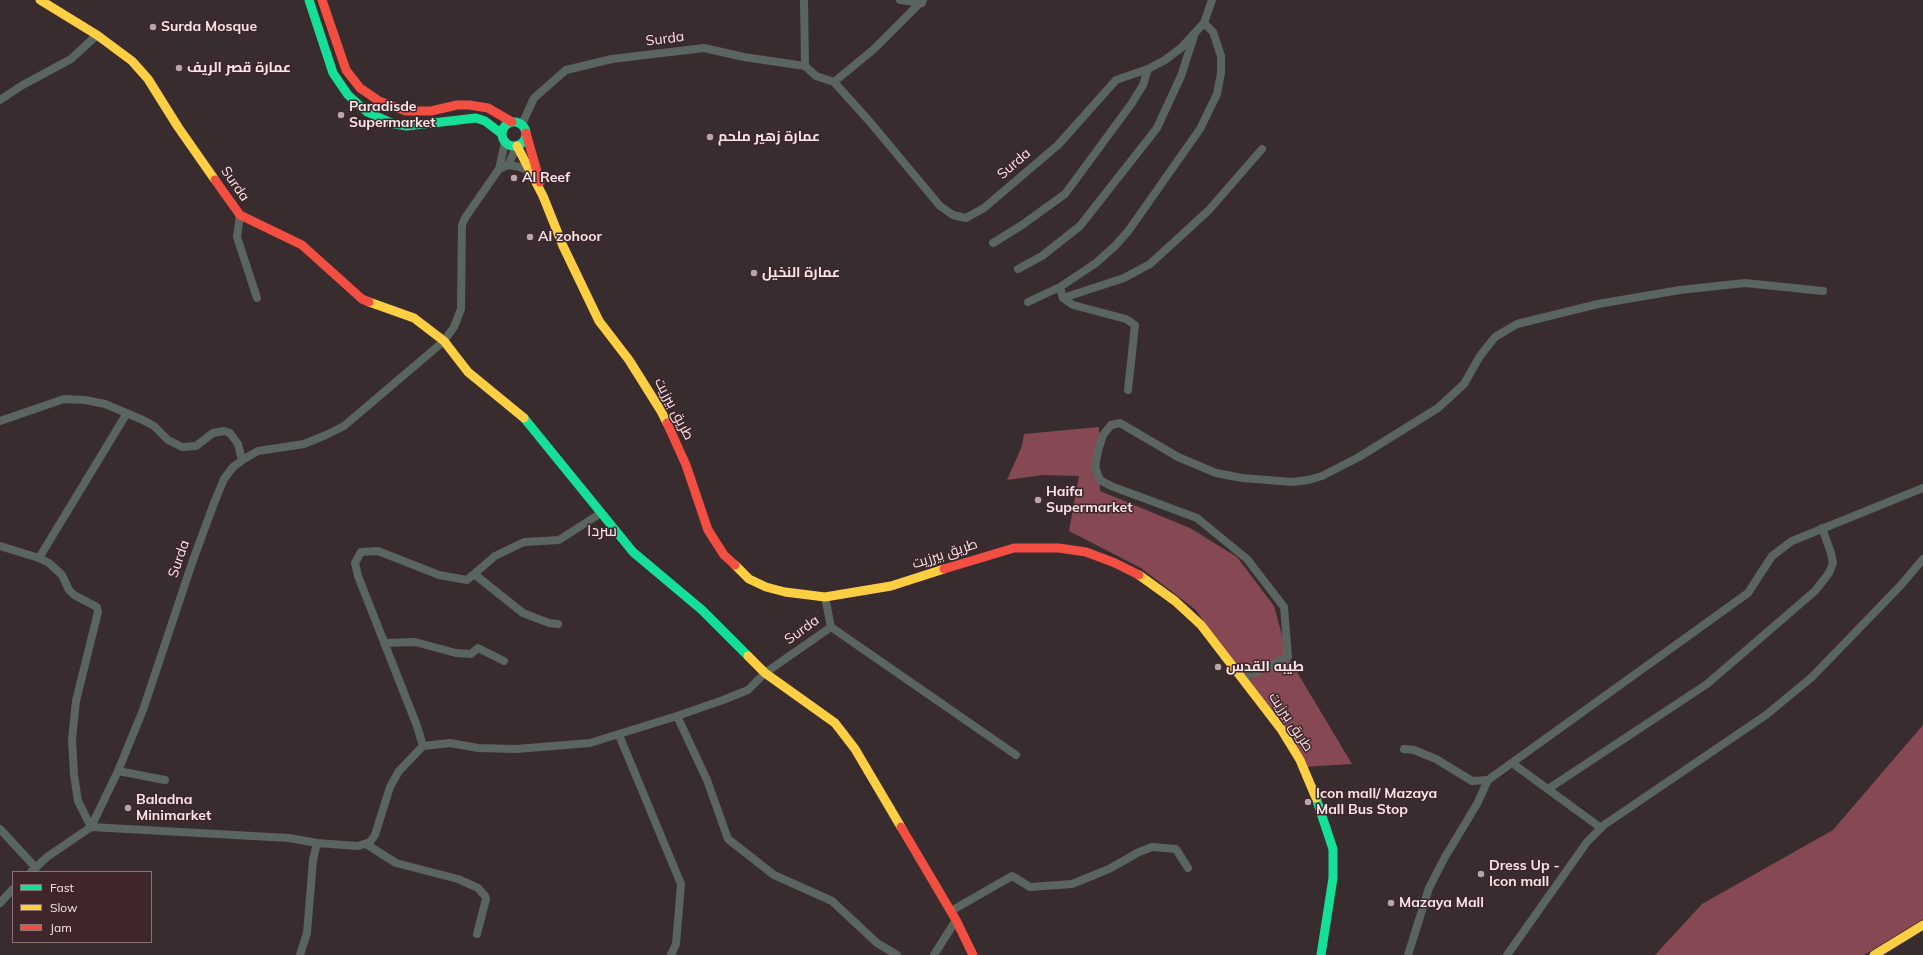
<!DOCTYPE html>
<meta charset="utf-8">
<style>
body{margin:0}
#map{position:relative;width:1923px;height:955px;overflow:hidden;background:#392c2e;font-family:Mulish,sans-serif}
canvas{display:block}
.legend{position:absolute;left:12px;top:871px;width:140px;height:72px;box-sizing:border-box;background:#3f262a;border:1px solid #897376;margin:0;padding:5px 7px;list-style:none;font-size:12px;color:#f8e7e9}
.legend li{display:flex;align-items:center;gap:8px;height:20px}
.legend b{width:20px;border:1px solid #897376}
</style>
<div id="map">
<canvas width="1923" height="955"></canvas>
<ul class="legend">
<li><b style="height:5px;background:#16e098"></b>Fast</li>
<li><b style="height:5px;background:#ffcf43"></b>Slow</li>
<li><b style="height:5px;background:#f24e42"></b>Jam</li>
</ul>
</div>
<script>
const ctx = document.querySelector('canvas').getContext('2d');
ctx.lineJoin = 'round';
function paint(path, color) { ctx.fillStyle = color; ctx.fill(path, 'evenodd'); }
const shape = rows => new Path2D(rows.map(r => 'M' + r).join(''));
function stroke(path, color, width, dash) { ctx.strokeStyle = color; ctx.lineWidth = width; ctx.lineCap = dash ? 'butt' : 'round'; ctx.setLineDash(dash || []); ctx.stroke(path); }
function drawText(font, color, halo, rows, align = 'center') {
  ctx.font = font + ' Mulish,Cairo,sans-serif'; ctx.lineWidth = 3; ctx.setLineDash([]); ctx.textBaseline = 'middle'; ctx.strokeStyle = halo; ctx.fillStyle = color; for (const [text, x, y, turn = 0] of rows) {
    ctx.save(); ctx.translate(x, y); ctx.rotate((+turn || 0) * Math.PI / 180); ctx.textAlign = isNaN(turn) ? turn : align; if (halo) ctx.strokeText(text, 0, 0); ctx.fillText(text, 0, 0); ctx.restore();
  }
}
const forest = shape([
 [1099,427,1100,491,1190,528,1237,557,1274,606,1288,657,1352,764,1303,767,1196,610,1141,568,1069,531,1079,476,1043,475,1007,480,1022,446,1024,434],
 [1923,725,1923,919,1864,955,1655,955,1702,904,1833,830]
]);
const street = shape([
 [804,0,805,66],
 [900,0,922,3],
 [834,82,874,49,923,0],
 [0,100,21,86,71,59,97,35],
 [522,124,534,98,566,70,612,59,704,48,744,57,805,66,816,76,834,82,870,122,940,206,953,215,966,218,984,208,1058,145,1116,80,1148,69,1165,60,1181,48,1204,23,1212,0],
 [508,165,520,167,529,171],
 [499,169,508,165,517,146],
 [240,215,237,237,257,298],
 [993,243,1022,225,1065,194,1132,103,1143,85,1148,69],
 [1018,269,1042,256,1080,226,1157,128,1181,76,1194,36],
 [1060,287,1063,298,1124,278,1150,264,1209,210,1262,149],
 [1063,298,1073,305,1126,319,1135,325,1128,390],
 [1028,302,1060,287,1096,263,1115,246,1129,230,1200,129,1217,94,1221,73,1221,56,1213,32,1204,23],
 [0,421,64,399,85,400,105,404,143,420,154,426,168,440,182,447,196,446,213,433,224,431,230,433,238,444,242,460],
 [0,546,39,558,49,563,62,575,69,590,74,595,97,607,98,612,76,701,72,739,74,775,78,801,91,827,289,838,317,843],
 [39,558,127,413],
 [474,574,523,613,549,623,558,624],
 [831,627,1016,755],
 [384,643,415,642,456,653,471,654,478,648,504,661],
 [1243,678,1288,657,1284,607,1247,559,1197,518,1111,486,1100,480,1095,467,1098,451,1103,435,1111,425,1120,423,1178,457,1216,473,1242,478,1292,482,1308,480,1322,476,1359,457,1438,408,1464,384,1480,356,1495,337,1517,324,1598,304,1680,290,1745,283,1823,291],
 [677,716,707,780,728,839,774,875,832,901,877,943,897,955],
 [619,735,681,884,676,944,671,955],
 [423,746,417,726,358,576,355,563,361,552,378,551,439,575,467,580,495,556,524,542,559,540,601,513],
 [1404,749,1414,750,1436,759,1472,781,1488,780,1748,593,1772,556,1792,541,1923,488],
 [1512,763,1601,828],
 [118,771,165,780],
 [1548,789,1707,684,1815,591,1829,573,1833,563,1831,553,1822,528],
 [0,829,36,868],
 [366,844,396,863,458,879,478,888,485,896,486,899,477,934],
 [31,872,47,857,91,827,118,771,143,710,192,563,214,503,224,479,233,467,244,459,258,451,304,444,326,435,344,426,444,341,454,327,461,309,462,225,465,218,499,169,505,142],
 [0,903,13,889],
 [951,911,1012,876,1030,887,1072,884,1109,869,1139,852,1152,847,1176,849,1188,868],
 [300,955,307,933,313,860,317,843,358,846,370,842,375,835,390,787,399,771,423,746,450,743,478,748,516,749,590,743,677,716,723,700,748,690,765,673,831,627,825,597],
 [934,955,956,920],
 [1408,955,1429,888,1445,857,1477,804,1488,780],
 [1507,955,1587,842,1604,825,1766,715,1812,677,1901,585,1923,559]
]);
const fast = shape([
 [309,0,333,73,348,95,367,112,394,124,407,126,476,118,485,121,502,134],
 '502 134a12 12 0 1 1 24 0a12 12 0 1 1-24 0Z',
 [524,418,633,552,702,610,748,656],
 [1316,798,1333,849,1333,878,1321,955]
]);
const slow = shape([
 [40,0,97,35,132,61,148,79,178,127,215,180],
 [517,146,543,196,563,246,599,321,629,360,661,411,667,423],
 [369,302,414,318,444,341,468,372,524,418],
 [735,565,749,579,766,587,785,592,825,597,891,586,944,569],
 [1139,575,1175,601,1201,625,1281,729,1300,760,1316,798],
 [748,656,765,673,835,723,855,749,901,827],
 [1874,955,1923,925]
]);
const jam = shape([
 [322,0,346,70,360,88,379,101,406,111,431,111,457,105,469,105,488,108,512,122],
 [526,133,540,182],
 [215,180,240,215,302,245,362,299,369,302],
 [667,423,686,465,708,530,724,555,735,565],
 [944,569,1014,548,1059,548,1086,552,1115,563,1139,575],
 [901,827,956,920,973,955]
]);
const markers = [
 [153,27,4,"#b5a6a8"],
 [179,68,4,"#b5a6a8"],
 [341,115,4,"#b5a6a8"],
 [710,137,4,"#b5a6a8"],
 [514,178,4,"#b5a6a8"],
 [530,237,4,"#b5a6a8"],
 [754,273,4,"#b5a6a8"],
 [1038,500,4,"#b5a6a8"],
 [1218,667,4,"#b5a6a8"],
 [1308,802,4,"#b5a6a8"],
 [128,808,4,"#b5a6a8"],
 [1481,874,4,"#b5a6a8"],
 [1391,903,4,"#b5a6a8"]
];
const poiNames = [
 ["Surda Mosque",161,27],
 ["عمارة قصر الريف",187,68],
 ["Paradisde",349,107],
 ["Supermarket",349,123],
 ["عمارة زهير ملحم",718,137],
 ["Al Reef",522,178],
 ["Al zohoor",538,237],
 ["عمارة النخيل",762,273],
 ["Haifa",1046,492],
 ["Supermarket",1046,508],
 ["طيبه القدس",1226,667],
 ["Icon mall/ Mazaya",1316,794],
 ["Mall Bus Stop",1316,810],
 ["Baladna",136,800],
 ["Minimarket",136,816],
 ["Dress Up -",1489,866],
 ["Icon mall",1489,882],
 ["Mazaya Mall",1399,903]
];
const streetNames = [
 ["Surda",665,39,-7],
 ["Surda",1014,164,-41],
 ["Surda",235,184,55],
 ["طريق بيرزيت",674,409,62],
 ["طريق بيرزيت",945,554,-18],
 ["Surda",179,559,-71],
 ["Surda",802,630,-36],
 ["طريق بيرزيت",1291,722,56]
];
const quarterNames = [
 ["سردا",602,531]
];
paint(forest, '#864954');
stroke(street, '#5a6460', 8);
stroke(fast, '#16e098', 9);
stroke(slow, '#ffcf43', 9);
stroke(jam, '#f24e42', 9);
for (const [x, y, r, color] of markers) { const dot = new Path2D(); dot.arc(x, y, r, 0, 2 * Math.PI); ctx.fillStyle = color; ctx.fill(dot); stroke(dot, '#3f262a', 1.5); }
drawText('bold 14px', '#f8e7e9', '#3f262a', poiNames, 'left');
drawText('14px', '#f8e7e9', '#3f262a', streetNames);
drawText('16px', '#f8e7e9', '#3f262a', quarterNames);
</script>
